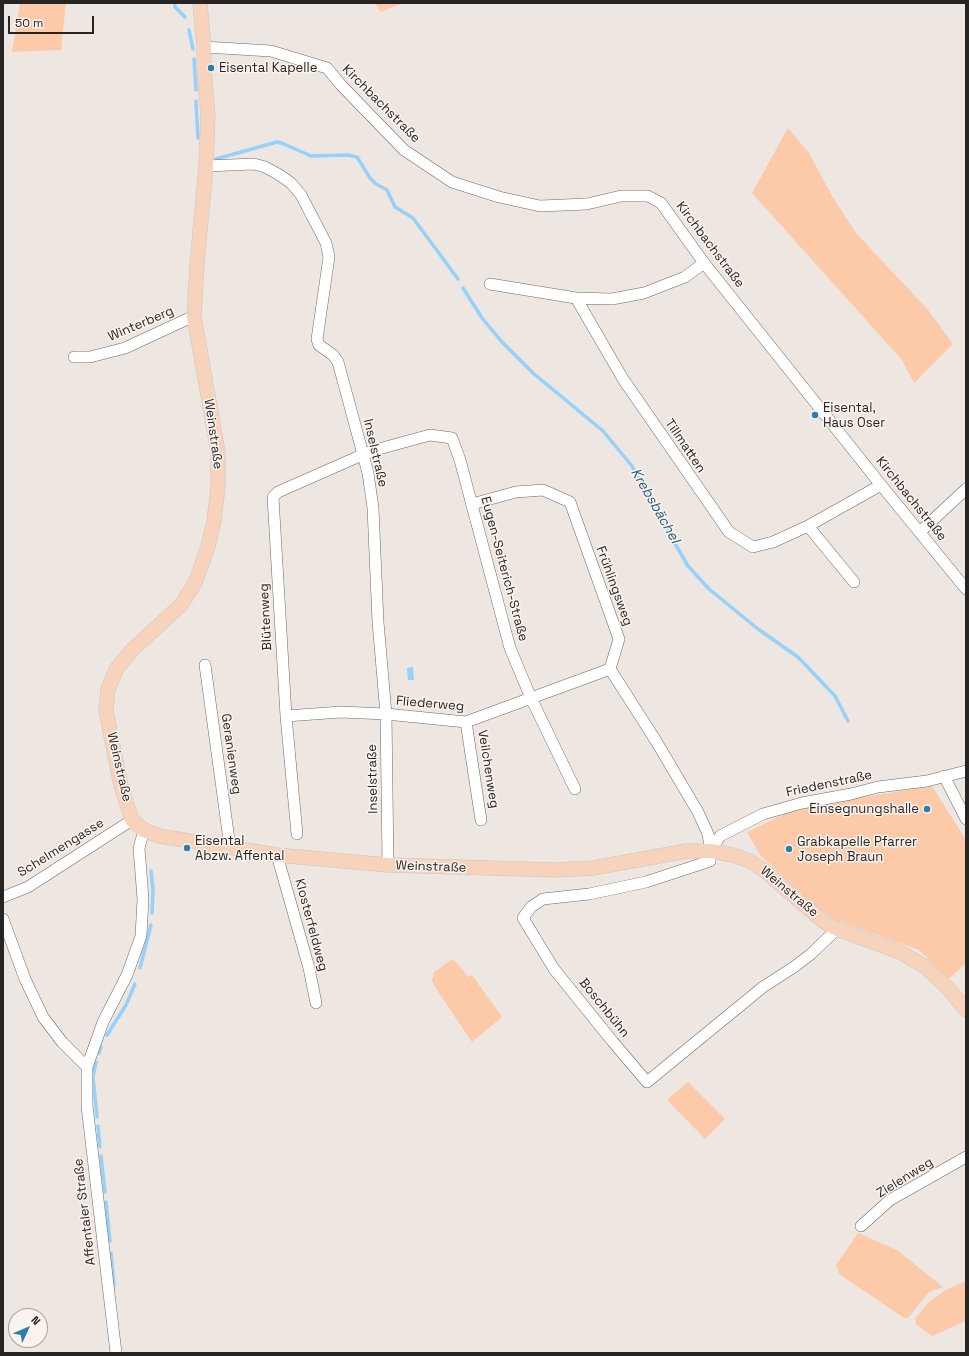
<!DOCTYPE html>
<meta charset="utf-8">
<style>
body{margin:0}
#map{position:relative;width:969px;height:1356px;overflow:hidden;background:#eee6e1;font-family:"Space Grotesk",sans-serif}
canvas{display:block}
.frame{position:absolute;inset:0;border:4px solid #272523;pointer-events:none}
.north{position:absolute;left:8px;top:1308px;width:40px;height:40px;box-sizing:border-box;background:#fbf3ee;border:1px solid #a6a19d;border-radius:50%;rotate:46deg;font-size:11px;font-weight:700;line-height:16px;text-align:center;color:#272523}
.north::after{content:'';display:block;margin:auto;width:14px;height:18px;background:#2c7eaf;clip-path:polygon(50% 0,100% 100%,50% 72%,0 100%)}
.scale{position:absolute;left:8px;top:16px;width:86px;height:18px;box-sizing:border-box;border:2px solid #272523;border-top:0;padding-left:5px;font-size:12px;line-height:14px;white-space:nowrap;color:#272523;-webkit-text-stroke:3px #fbf3ee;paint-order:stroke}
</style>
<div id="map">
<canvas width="969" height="1356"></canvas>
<div class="frame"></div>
<div class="north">N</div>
<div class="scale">50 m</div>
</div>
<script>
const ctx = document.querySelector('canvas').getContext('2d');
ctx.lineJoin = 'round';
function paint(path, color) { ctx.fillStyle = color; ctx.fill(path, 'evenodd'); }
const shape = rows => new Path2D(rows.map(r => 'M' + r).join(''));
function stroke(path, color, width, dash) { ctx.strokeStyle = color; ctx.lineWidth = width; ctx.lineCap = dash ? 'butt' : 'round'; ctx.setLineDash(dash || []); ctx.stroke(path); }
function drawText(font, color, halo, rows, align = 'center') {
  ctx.font = font + ' "Space Grotesk",sans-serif'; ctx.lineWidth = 3; ctx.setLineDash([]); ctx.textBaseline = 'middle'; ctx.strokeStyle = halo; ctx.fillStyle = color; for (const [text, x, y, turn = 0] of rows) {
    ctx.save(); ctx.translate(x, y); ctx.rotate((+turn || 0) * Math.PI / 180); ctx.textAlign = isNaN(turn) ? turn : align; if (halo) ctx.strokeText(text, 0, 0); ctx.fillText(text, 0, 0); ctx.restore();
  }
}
const green = shape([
 [20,3,66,3,61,50,12,52],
 [374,3,403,3,381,12],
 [788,128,809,153,832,196,856,233,928,310,953,344,914,383,902,360,752,193],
 [932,786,966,840,966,963,949,979,919,950,836,920,819,908,760,855,747,832,797,808],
 [452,959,459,965,468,977,472,975,502,1017,472,1042,435,987,432,981,434,972],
 [688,1082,725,1119,705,1139,667,1100],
 [858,1233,897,1250,943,1287,929,1292,908,1318,904,1318,839,1274,836,1265],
 [966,1281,966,1321,932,1336,916,1324,915,1318,930,1301,946,1290]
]);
const water = shape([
 [413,667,414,680,408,680,407,668]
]);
const stream = shape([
 [175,3,175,7,185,17],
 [189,30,193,49],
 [194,59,196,90],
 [196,101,198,138],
 [216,159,277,142,284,144,311,156,348,155,357,157,370,178,376,184,387,190,395,207,413,218,458,279],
 [463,288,482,318,502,342,533,373,603,431,632,466,655,509,688,566,709,589,758,629,798,657,835,696,848,721],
 [151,871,153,890,152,913],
 [140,968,151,925],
 [107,1035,126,1005,135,984],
 [99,1053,101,1047],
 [96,1062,93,1077,97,1117],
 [98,1126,100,1147],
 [101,1156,105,1192],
 [106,1202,110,1241],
 [111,1253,114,1286]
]);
const minor = shape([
 [204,47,271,51,327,68,341,85,404,150,452,182,499,197,540,206,587,204,621,196,648,196,661,203,704,263,881,485,966,589],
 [206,166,254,164,265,167,278,174,291,183,301,195,326,243,329,257,317,339,319,345,333,355,338,362,368,473,373,508,378,622,386,714,388,865],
 [704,263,685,277,644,293,612,299,576,298,623,379,729,532,753,547,773,542,808,526,881,485],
 [490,284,576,298],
 [74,357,90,357,125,348,194,316],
 [472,504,516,492,543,490,570,502,619,639,610,669,656,741,698,812,708,834,711,851,710,861,646,882,589,894,543,899,531,907,523,918,554,969,613,1042,647,1082,763,987,794,967,811,954,837,929],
 [808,526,854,582],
 [920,532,966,489],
 [205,665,230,847],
 [286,716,341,712,386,714,466,722,610,669],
 [466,722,481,820],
 [944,776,966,819],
 [297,834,286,716,273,497,278,492,362,455,375,450,430,435,452,438,460,460,510,648,531,698,575,789],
 [711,851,720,836,763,814,802,803,851,794,878,787,927,781,966,771],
 [277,855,309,968,316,1003],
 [3,897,28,887,132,820],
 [3,919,25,979,43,1017,62,1042,87,1067],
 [861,1226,890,1200,966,1157],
 [116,1353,87,1106,87,1067,103,1022,127,975,141,936,143,899,139,848,144,830]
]);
const major = shape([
 [200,3,204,47,204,69,208,116,206,166,197,264,194,316,218,452,218,487,214,521,207,550,195,583,181,605,132,650,117,668,108,689,106,711,121,786,132,820,144,830,159,836,277,855,388,865,557,870,593,868,687,851,711,851,733,855,750,861,764,870,823,921,837,929,900,952,924,966,946,986,966,1010]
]);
const markers = [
 [211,68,4,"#2c7eaf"],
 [815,415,4,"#2c7eaf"],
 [927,809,4,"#2c7eaf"],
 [187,848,4,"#2c7eaf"],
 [789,849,4,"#2c7eaf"]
];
const poiNames = [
 ["Eisental Kapelle",219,68],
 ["Eisental,",823,408],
 ["Haus Oser",823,423],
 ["Einsegnungshalle",919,809,"right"],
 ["Eisental",195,841],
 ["Abzw. Affental",195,856],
 ["Grabkapelle Pfarrer",797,842],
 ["Joseph Braun",797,857]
];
const streetNames = [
 ["Kirchbachstraße",381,104,45],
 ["Kirchbachstraße",710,245,53],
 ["Winterberg",141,324,-23],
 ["Weinstraße",213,434,82],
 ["Tillmatten",685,446,56],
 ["Inselstraße",375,453,77],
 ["Kirchbachstraße",911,499,51],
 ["Eugen-Seiterich-Straße",504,569,75],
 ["Frühlingsweg",614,586,70],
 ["Blütenweg",266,617,-93],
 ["Fliederweg",430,704,5],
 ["Geranienweg",231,754,82],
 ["Weinstraße",119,767,77],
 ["Veilchenweg",488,769,81],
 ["Inselstraße",373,779,-91],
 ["Friedenstraße",829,784,-12],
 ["Schelmengasse",61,848,-32],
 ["Weinstraße",431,867,2],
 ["Weinstraße",789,892,40],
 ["Klosterfeldweg",311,925,75],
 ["Boschbühn",604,1008,51],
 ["Zielenweg",905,1178,-32],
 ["Affentaler Straße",85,1212,-97]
];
const waterNames = [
 ["Krebsbächel",655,506,60]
];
paint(green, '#fccaa8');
paint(water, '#96d1f9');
stroke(stream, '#96d1f9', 3.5);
stroke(minor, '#6f6864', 12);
stroke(major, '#c7c6c6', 15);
stroke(minor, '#fff', 11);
stroke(major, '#f8d3bb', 14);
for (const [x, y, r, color] of markers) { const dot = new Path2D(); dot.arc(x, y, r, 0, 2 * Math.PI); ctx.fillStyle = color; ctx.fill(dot); stroke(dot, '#fbf3ee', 1.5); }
drawText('13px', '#272523', '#fbf3ee', poiNames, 'left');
drawText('13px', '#272523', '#fbf3ee', streetNames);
drawText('italic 14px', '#235a7d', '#fbf3ee', waterNames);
</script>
